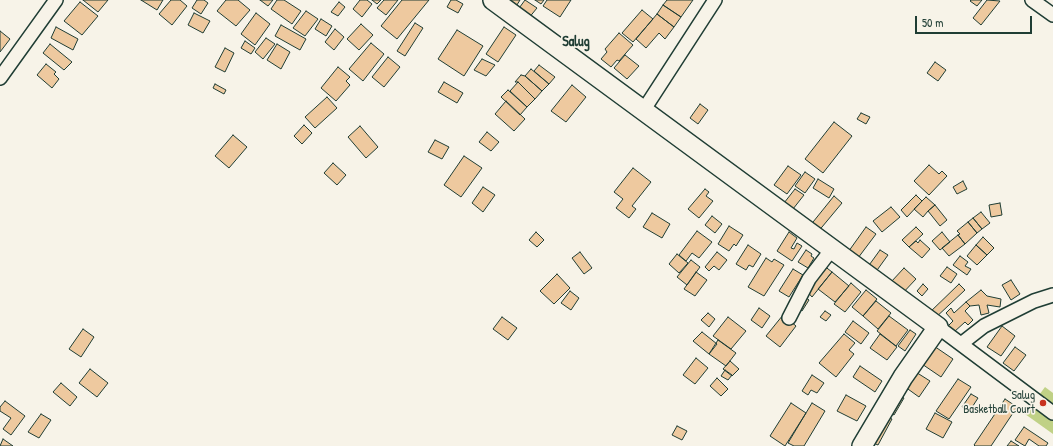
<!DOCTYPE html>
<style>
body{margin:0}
#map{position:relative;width:1053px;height:446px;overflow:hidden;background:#f7f3e8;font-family:"Patrick Hand",sans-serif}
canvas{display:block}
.scale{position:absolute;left:915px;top:16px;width:117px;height:18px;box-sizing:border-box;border:2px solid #1f3d34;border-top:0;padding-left:5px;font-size:12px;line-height:14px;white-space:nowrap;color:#1f3d34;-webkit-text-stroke:3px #f7f3e8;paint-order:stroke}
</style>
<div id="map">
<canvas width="1053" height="446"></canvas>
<div class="scale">50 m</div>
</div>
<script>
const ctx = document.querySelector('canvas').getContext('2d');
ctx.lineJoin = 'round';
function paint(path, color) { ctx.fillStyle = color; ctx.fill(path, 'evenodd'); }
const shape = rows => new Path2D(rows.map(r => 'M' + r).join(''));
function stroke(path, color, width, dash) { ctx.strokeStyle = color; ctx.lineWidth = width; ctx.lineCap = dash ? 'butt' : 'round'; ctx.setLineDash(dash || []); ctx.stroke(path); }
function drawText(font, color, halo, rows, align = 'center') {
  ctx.font = font + ' "Patrick Hand",sans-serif'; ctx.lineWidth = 3.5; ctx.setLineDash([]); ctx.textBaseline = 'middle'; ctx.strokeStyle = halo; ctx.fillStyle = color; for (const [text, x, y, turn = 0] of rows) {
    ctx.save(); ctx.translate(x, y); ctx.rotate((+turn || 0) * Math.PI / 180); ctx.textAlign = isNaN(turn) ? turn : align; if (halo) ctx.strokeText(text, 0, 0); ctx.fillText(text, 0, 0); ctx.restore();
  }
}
const green = shape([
 [1045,387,1053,393,1053,434,1025,414]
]);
const building = shape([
 [83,0,108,0,98,12,83,0],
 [141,0,163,0,157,10,141,0],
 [171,0,180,0,187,6,172,25,159,14,171,0],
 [197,0,204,0,208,3,201,14,192,8,197,0],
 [226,0,238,0,250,10,236,26,217,11,226,0],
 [260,0,273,0,268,6,260,0],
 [277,0,284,0,301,11,292,24,271,9,277,0],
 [360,0,367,0,372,4,362,17,353,9,360,0],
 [372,0,381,0,377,4,372,0],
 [384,0,398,0,386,15,377,8,384,0],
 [402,0,429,0,397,39,381,26,402,0],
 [451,0,456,0,463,4,458,13,447,7,451,0],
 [506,0,520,0,515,8,506,0],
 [525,0,537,8,528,19,517,11,525,0],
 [535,0,544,0,541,4,535,0],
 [547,0,571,0,560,17,543,6,547,0],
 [667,0,693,0,681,17,663,5,667,0],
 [971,0,982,0,977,6,970,1,971,0],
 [987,0,1000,1,981,25,973,18,987,0],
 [80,2,98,16,82,35,64,21,80,2],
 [339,2,345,7,338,16,331,12,339,2],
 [663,5,681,17,674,27,657,14,663,5],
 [642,10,653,19,633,42,622,33,642,10],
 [306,11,318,19,305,36,293,28,306,11],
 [194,13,210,21,203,33,188,25,194,13],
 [256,13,270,24,255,45,241,34,256,13],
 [657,14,674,27,665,39,659,33,646,48,636,39,657,14],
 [321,19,332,26,326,36,315,29,321,19],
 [415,23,423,28,405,56,397,51,415,23],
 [361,24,373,35,359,50,347,39,361,24],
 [281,25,306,39,300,50,275,36,281,25],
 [56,27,78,39,73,50,51,38,56,27],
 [504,27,516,35,498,62,486,54,504,27],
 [335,29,344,37,334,50,325,42,335,29],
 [457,30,483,46,464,76,438,59,457,30],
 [0,31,10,39,0,52,0,31],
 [619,33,633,45,619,61,617,60,611,67,601,59,607,52,605,49,619,33],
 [266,38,275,44,263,59,255,52,266,38],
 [245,41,255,48,251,54,241,48,245,41],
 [371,43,384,54,363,81,349,69,371,43],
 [50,44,72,62,64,70,43,53,50,44],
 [277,44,290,52,281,69,267,60,277,44],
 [225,48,234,53,225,72,215,67,225,48],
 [625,55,639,66,627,79,614,68,625,55],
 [388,57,400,67,384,87,372,77,388,57],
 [482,59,495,65,486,76,474,70,482,59],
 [935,62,946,70,938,81,927,73,935,62],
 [46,64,56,72,54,74,59,79,52,88,37,75,46,64],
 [539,65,555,77,549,84,534,71,539,65],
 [338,67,350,77,346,81,350,85,336,101,321,88,338,67],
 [531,69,549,84,542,91,525,76,531,69],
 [521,75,525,76,542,91,535,99,518,82,515,82,521,75],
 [444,82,463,93,457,103,438,92,444,82],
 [518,82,535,99,527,107,510,91,518,82],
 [215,84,226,90,224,94,213,88,215,84],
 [572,85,586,97,566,122,551,111,572,85],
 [508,90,527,107,520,115,501,97,508,90],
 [327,97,337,108,315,128,305,117,327,97],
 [506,101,525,119,514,131,495,114,506,101],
 [700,104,708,110,698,124,690,118,700,104],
 [861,113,870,117,866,124,857,119,861,113],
 [834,122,852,136,823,173,805,159,834,122],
 [304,125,312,133,302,144,294,136,304,125],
 [360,126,378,147,366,158,348,137,360,126],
 [487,132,499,142,491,151,479,142,487,132],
 [233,135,247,147,229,168,215,156,233,135],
 [435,140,449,147,442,159,428,152,435,140],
 [464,156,482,168,461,197,444,185,464,156],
 [333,163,346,175,337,185,324,173,333,163],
 [929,165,939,174,942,171,947,176,929,195,914,181,929,165],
 [788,166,801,175,787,194,774,185,788,166],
 [633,168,651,182,632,206,636,209,629,218,616,208,623,199,614,192,633,168],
 [805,172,815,179,805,193,795,186,805,172],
 [818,179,834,189,829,198,813,188,818,179],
 [963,181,967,189,957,194,953,187,963,181],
 [483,187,495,195,483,212,472,203,483,187],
 [705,189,709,192,706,196,713,201,699,218,688,209,705,189],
 [795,189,804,195,793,209,784,203,795,189],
 [916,195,922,201,907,217,901,210,916,195],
 [834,196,842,203,817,233,809,227,834,196],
 [926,197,935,205,928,211,923,217,914,209,926,197],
 [1000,203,1002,215,991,217,989,205,1000,203],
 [935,205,947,220,940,226,928,211,935,205],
 [891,207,900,217,882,232,873,221,891,207],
 [981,212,990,223,982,229,973,218,981,212],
 [652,213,670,224,662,238,643,227,652,213],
 [712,216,722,224,715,233,705,225,712,216],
 [973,218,982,229,977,233,968,222,973,218],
 [968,222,977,233,965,244,958,235,960,234,957,231,968,222],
 [729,226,743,235,736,246,734,244,729,251,718,244,729,226],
 [866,227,876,234,855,262,846,255,866,227],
 [916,227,923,234,909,247,902,240,916,227],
 [697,231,712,242,699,258,692,253,686,261,679,255,697,231],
 [536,232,544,240,537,247,529,240,536,232],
 [789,232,797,238,791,248,794,249,797,243,802,246,792,261,777,251,789,232],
 [942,232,950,242,940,250,932,241,942,232],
 [958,235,965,244,949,256,942,248,958,235],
 [983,237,994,248,987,255,976,245,983,237],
 [920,240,930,249,922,258,909,247,916,241,918,243,920,240],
 [748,245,761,254,753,267,749,265,746,270,736,264,748,245],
 [976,245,987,255,977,265,967,256,976,245],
 [806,250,812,254,811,256,814,258,808,268,798,262,806,250],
 [880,250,888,255,875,273,867,268,880,250],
 [580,252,592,268,584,274,572,258,580,252],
 [717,252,727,260,719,270,714,266,709,271,705,267,717,252],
 [677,254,688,263,679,273,669,264,677,254],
 [960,256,968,262,965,266,971,269,967,275,953,265,960,256],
 [766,258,772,262,774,259,784,265,764,296,748,287,766,258],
 [691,260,700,267,687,285,677,277,691,260],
 [823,265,832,272,812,297,806,290,823,265],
 [947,267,957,274,951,283,940,276,947,267],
 [904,268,916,279,900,296,891,282,904,268],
 [793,269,803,275,789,297,779,291,793,269],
 [696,272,707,280,695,296,684,289,696,272],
 [832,272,849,286,835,302,818,289,832,272],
 [557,274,570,288,554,304,540,291,557,274],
 [1011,280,1020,294,1011,300,1002,285,1011,280],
 [851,283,861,292,845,312,834,304,851,283],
 [923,284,928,289,922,296,917,291,923,284],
 [959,284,965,290,933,320,928,314,959,284],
 [866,290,877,299,863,316,852,307,866,290],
 [981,290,987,296,1001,299,1000,307,987,305,989,313,981,315,979,305,970,306,966,302,981,290],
 [570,291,579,298,571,310,561,303,570,291],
 [804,296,809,300,802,311,797,307,804,296],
 [876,301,891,313,878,329,863,316,876,301],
 [966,302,970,306,965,311,973,320,968,325,965,322,954,332,948,326,953,321,946,313,951,308,954,313,966,302],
 [759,308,770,316,762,328,751,320,759,308],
 [825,311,831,315,826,321,820,317,825,311],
 [708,313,715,319,709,327,701,320,708,313],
 [783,315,796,326,780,347,766,336,783,315],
 [889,316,908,330,896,346,877,331,889,316],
 [502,317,517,328,508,340,493,329,502,317],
 [728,317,746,331,731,349,713,336,728,317],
 [853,321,869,333,861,344,845,332,853,321],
 [1002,326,1015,336,1001,356,987,347,1002,326],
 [83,329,94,337,81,357,69,349,83,329],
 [910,330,916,334,905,351,898,346,910,330],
 [702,332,717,344,709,354,693,341,702,332],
 [844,334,855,343,849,350,854,354,836,377,819,363,844,334],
 [880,334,897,347,887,360,870,348,880,334],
 [718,340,736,353,726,366,709,354,718,340],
 [931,344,953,359,941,377,919,362,931,344],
 [1015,347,1026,355,1014,371,1003,363,1015,347],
 [696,358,708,368,695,384,683,375,696,358],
 [730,361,739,369,732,376,723,369,730,361],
 [860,366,882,381,875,392,853,377,860,366],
 [90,369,108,383,97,397,79,383,90,369],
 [911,369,930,381,919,397,901,384,911,369],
 [725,370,732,375,728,380,721,376,725,370],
 [812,375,824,383,817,393,811,390,808,395,802,391,812,375],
 [717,378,728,389,721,396,710,386,717,378],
 [958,379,971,387,949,419,936,411,958,379],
 [61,383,77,397,70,406,53,392,61,383],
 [896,393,904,398,894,415,886,410,896,393],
 [971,394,978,398,969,412,962,407,971,394],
 [846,395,866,406,857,421,837,411,846,395],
 [1005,399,1017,407,991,446,975,446,974,445,1005,399],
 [5,401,25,416,11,435,3,429,11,418,0,411,0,407,5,401],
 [791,403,806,413,785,446,770,436,791,403],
 [812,403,825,411,804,446,794,446,788,443,812,403],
 [935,413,952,422,943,438,926,429,935,413],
 [41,414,51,420,39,438,28,432,41,414],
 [883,415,892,419,878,445,869,441,883,415],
 [677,426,687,431,682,440,672,435,677,426],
 [1024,427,1048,443,1046,446,1039,446,1029,439,1025,446,1015,440,1024,427],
 [3,439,13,446,0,446,3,439],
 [1011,441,1019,446,1007,446,1011,441]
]);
const street = shape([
 [1032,0,1053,15],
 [0,78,56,0],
 [643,111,715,0],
 [789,318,809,279,832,249],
 [938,327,1053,413],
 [961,344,984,326,1034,301,1053,295]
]);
const secondary = shape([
 [493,0,938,327,903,377,862,446]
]);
const markers = [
 [1043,403,4,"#c8321e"]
];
const poiNames = [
 ["Salug",1035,396],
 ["Basketball Court",1035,410]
];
const quarterNames = [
 ["Salug",576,42]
];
paint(green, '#c0d186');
paint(building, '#eec99f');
stroke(building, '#1f3d34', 1);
stroke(street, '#1f3d34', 16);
stroke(secondary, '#1f3d34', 22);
stroke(street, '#f7f3e8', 13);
stroke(secondary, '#f7f3e8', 19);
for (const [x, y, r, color] of markers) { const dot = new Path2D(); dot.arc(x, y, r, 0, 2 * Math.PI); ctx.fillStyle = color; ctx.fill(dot); stroke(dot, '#f7f3e8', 1.5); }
drawText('12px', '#1f3d34', '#f7f3e8', poiNames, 'right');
drawText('bold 14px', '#1f3d34', '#f7f3e8', quarterNames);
</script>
